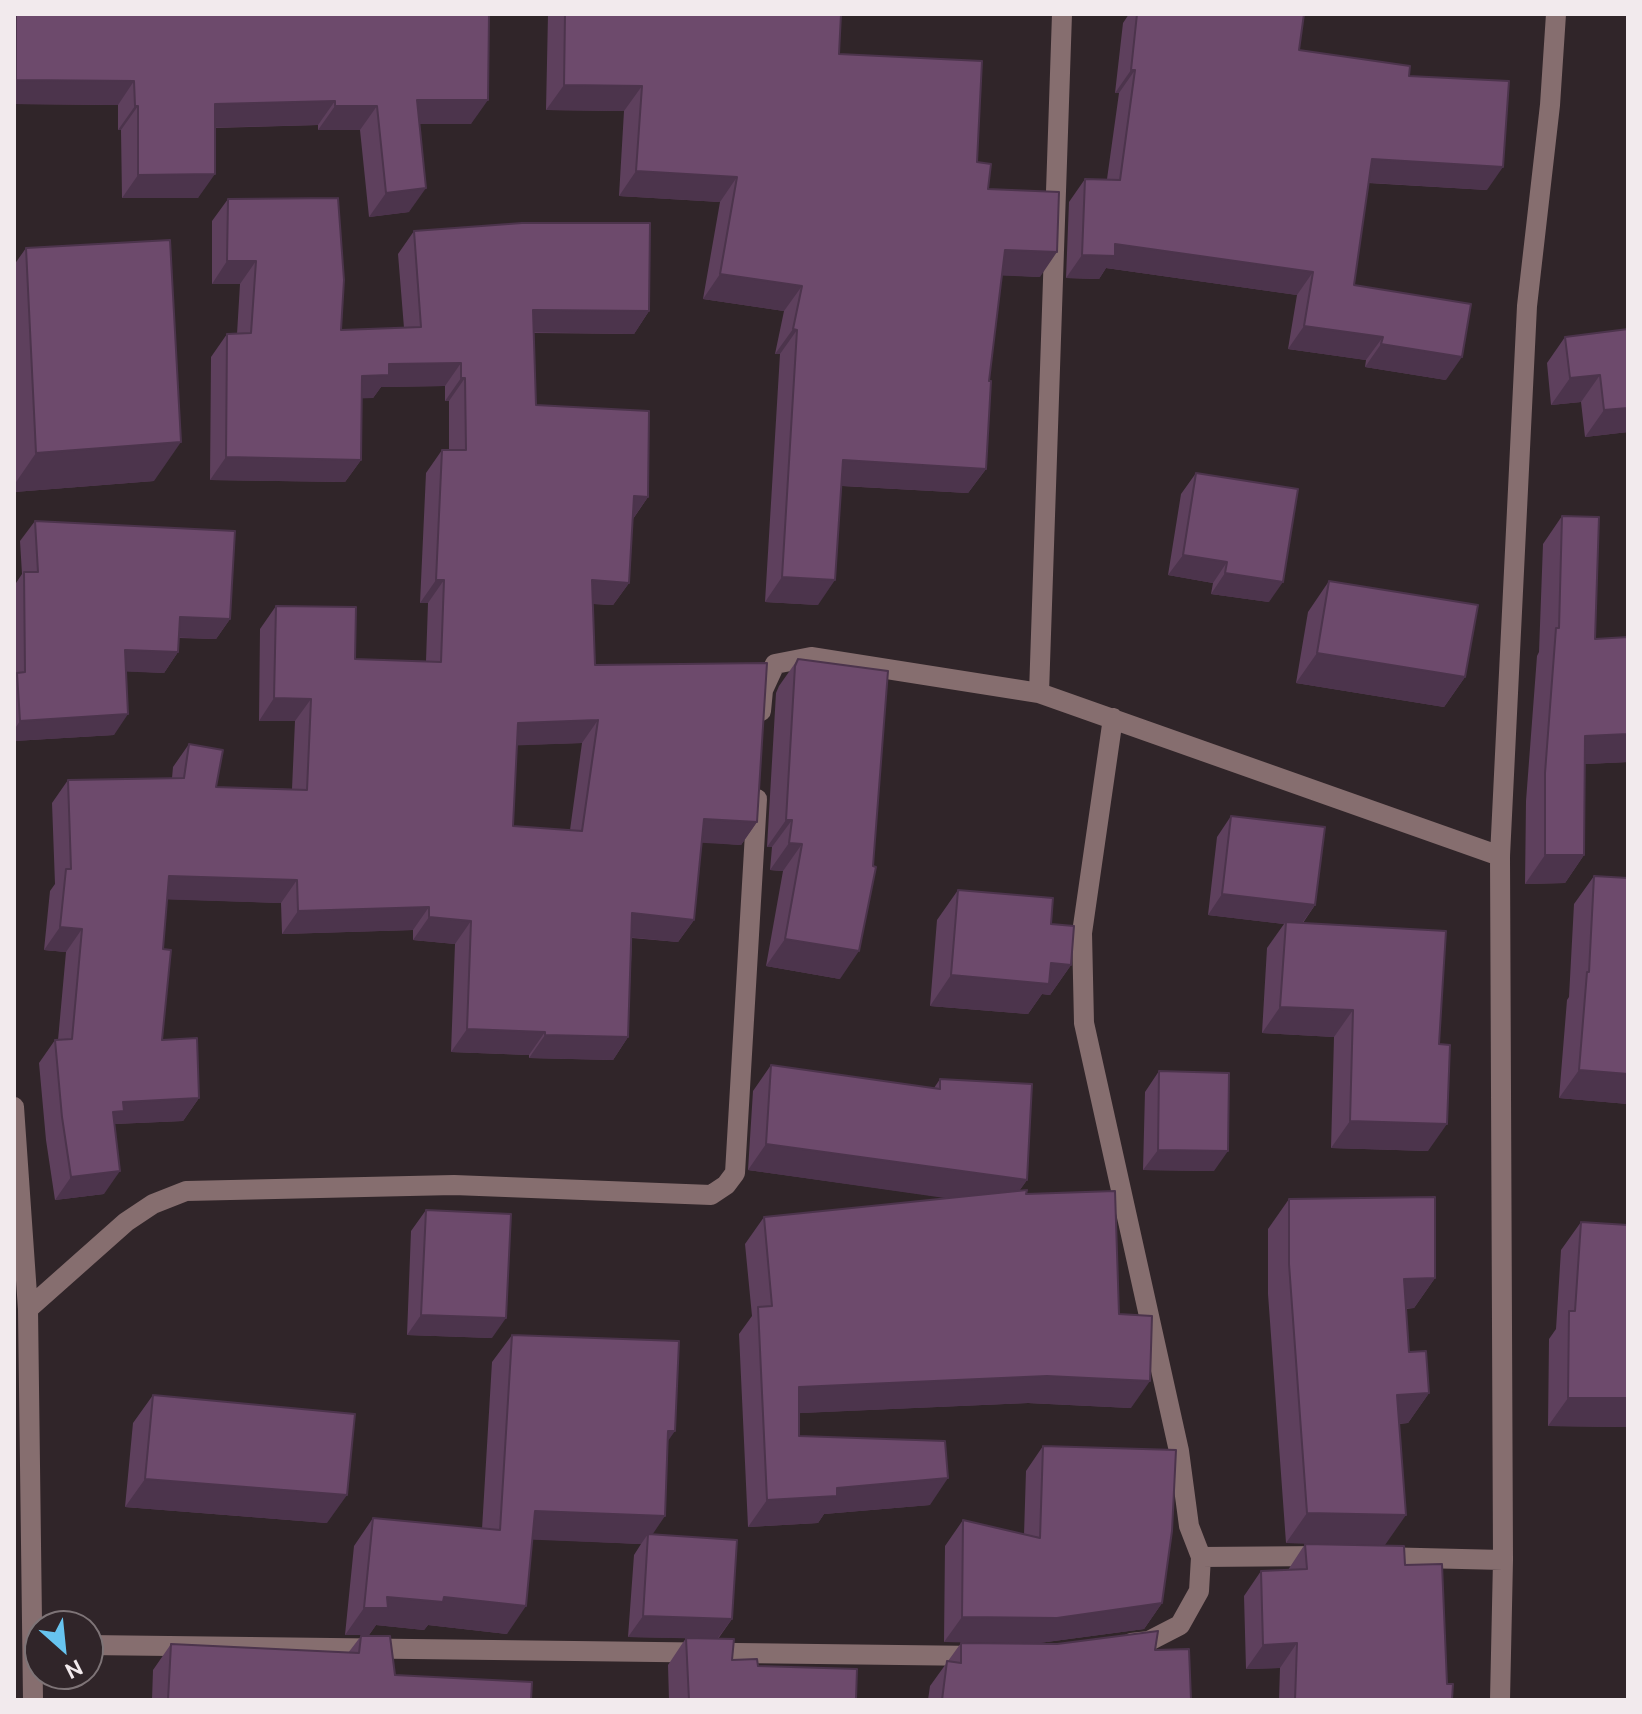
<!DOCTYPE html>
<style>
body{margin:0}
#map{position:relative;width:1642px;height:1714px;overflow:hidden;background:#302529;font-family:Ubuntu,sans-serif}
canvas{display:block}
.frame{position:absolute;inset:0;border:16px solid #f2eaed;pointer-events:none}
.north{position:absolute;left:24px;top:1610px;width:80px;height:80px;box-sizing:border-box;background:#302529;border:2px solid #7e7477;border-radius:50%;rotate:153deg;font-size:22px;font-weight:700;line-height:32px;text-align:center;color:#f2eaed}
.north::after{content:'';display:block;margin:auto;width:28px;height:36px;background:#67c4ef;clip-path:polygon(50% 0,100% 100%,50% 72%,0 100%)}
</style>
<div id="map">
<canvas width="1642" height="1714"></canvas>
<div class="frame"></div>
<div class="north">N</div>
</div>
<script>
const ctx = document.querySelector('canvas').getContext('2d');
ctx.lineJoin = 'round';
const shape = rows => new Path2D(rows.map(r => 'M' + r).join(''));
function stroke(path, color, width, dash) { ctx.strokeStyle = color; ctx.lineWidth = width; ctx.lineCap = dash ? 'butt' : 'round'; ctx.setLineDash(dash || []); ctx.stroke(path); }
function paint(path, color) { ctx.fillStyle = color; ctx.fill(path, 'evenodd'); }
const minor = shape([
 [1062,14,1039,693,1500,856],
 [761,711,763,690,775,664,811,657,1039,693],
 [1113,718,1082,933,1084,1023,1179,1451,1189,1526,1201,1557,1323,1556],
 [14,1107,28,1309,33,1700],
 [28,1309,126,1222,153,1204,186,1191,454,1185,711,1195,726,1185,735,1173,757,799],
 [1379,1557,1503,1560],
 [1131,1643,1149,1641,1180,1625,1199,1591,1201,1557],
 [88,1645,980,1656],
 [1500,1700,1503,1560,1500,856,1527,306,1550,105,1556,14]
]);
const wall = shape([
 [14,14,489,14,471,124,420,124,409,212,369,217,360,130,318,130,318,125,215,128,198,198,122,198,121,130,118,130,118,105,14,104],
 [548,14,841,14,839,54,977,162,988,189,1040,277,1002,275,989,381,986,469,968,493,842,486,818,605,765,602,780,354,775,354,784,311,703,299,720,202,619,196,624,111,546,110],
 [1129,14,1304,14,1299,50,1409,76,1487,190,1368,183,1354,285,1446,380,1365,367,1366,360,1288,349,1297,295,1106,268,1099,279,1066,278,1069,202,1085,179,1107,179,1119,93,1115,93,1123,23],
 [228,199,341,330,404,328,398,254,414,231,649,311,634,334,534,333,536,405,648,497,633,519,629,583,613,605,593,604,595,665,757,822,741,845,702,842,694,920,678,942,632,938,628,1037,613,1060,529,1058,529,1055,451,1052,455,944,413,940,413,930,282,934,281,903,167,899,163,949,162,1040,199,1098,183,1121,114,1124,104,1194,55,1200,46,1140,39,1063,55,1040,58,1040,66,952,44,950,50,891,55,884,52,803,68,780,172,778,173,767,189,744,216,787,292,789,295,721,259,721,260,629,276,606,355,659,426,661,428,603,420,603,426,473,442,450,449,450,449,401,445,401,445,386,381,387,373,398,362,398,361,460,345,482,210,480,211,357,227,334,237,334,240,284,212,284,212,221],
 [582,743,570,830,513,826,517,745],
 [26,248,154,481,14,492,14,265],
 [1628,329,1628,432,1585,437,1581,402,1551,405,1547,363,1565,337],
 [1196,473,1269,602,1211,594,1213,583,1168,575,1181,494],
 [1562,516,1595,639,1628,637,1628,762,1585,764,1584,855,1565,883,1525,884,1526,801,1537,656,1539,652,1543,544],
 [35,521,230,619,216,639,179,638,178,652,164,673,126,671,114,735,14,741,14,586,22,574,20,541],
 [1329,581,1465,677,1444,707,1296,683,1308,612],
 [798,659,840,979,766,966,783,871,770,870,772,847,767,847,776,693,779,686],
 [1231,816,1315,905,1303,923,1446,931,1428,1151,1331,1148,1334,1037,1262,1033,1267,948,1284,924,1208,915,1217,837],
 [1594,876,1628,1104,1559,1098,1567,1000,1569,997,1574,904],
 [958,890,1051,924,1071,965,1050,995,1042,994,1028,1014,930,1006,937,920],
 [771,1065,934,1088,940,1079,1027,1180,1019,1191,1026,1194,1119,1314,1131,1408,1028,1403,799,1413,799,1436,930,1505,824,1514,818,1523,748,1527,739,1334,752,1316,745,1244,764,1217,949,1198,748,1170,753,1091],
 [1159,1071,1214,1171,1143,1170,1145,1092],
 [1289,1199,1435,1278,1414,1308,1406,1309,1409,1352,1429,1393,1408,1423,1399,1424,1385,1545,1286,1543,1268,1294,1268,1229],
 [426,1210,492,1338,407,1335,411,1231],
 [1581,1222,1628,1427,1548,1426,1549,1339,1556,1329,1561,1250],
 [512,1335,668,1442,652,1534,732,1619,718,1639,732,1660,758,1666,856,1700,669,1700,668,1665,686,1638,628,1637,634,1555,641,1544,532,1539,507,1634,428,1625,424,1630,376,1625,369,1635,345,1635,354,1546,373,1518,482,1529,492,1362],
 [153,1395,327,1523,125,1507,133,1423],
 [1043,1446,1162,1603,1144,1629,1039,1643,944,1642,945,1546,963,1520,1024,1535,1026,1471],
 [1305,1544,1405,1565,1452,1700,1279,1700,1280,1668,1246,1669,1244,1596,1261,1571,1288,1570],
 [361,1636,395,1675,531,1700,152,1700,153,1670,171,1644,348,1653],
 [961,1643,1155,1650,1191,1700,928,1700,930,1686]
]);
const shadedWall = shape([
 [1131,70,1135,70,1119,93,1115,93],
 [16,80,134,81,118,105,14,104,14,82],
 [564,85,642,86,624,111,546,110],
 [417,100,488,100,471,124,401,124],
 [335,101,318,125,198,128,215,104],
 [135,106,138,106,121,130,118,130],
 [335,106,377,106,360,130,318,130],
 [1372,159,1503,167,1487,190,1356,182],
 [636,171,737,177,720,202,619,196],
 [215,174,198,198,122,198,138,175],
 [426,188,409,212,369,217,386,193],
 [1115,244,1313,272,1297,295,1106,268,1099,279,1066,278,1082,255],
 [1005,250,1057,252,1040,277,988,275],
 [227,261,256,261,240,284,212,284],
 [720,274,802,286,784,311,703,299],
 [533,310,649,311,634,334,517,332],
 [1304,326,1383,337,1366,360,1288,349],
 [793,329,797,330,780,354,775,354],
 [1381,344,1462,357,1446,380,1365,367],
 [461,363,445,386,381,387,373,398,346,399,362,376,389,364],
 [1600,375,1581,402,1551,405,1570,378],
 [461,378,465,378,449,401,445,401],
 [1628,408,1628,432,1585,437,1604,410],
 [181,442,154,481,14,492,14,485,36,453],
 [226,457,361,460,345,482,210,480],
 [843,460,986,469,968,493,826,485],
 [634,496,648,497,632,520],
 [1183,555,1227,562,1213,583,1168,575],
 [1225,573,1283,582,1269,602,1211,594],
 [782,577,835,580,818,605,765,602],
 [436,580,444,580,428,603,420,603],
 [592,580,629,583,613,605,576,603],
 [180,617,230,619,216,639,165,637],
 [125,650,178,652,164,673,111,671],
 [1317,653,1465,677,1444,707,1296,683],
 [274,698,311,699,295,721,259,721],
 [128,714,114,735,14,741,14,730,20,721],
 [598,720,582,743,502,746,518,723],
 [1628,734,1628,762,1566,765,1585,736],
 [704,819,757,822,741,845,688,842],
 [786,820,792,820,772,847,767,847],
 [789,843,802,844,783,871,770,870],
 [1545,855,1584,855,1565,883,1525,884],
 [169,876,297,880,281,903,153,899],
 [1222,894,1315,905,1300,926,1286,922,1284,924,1208,915],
 [429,907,413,930,282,934,298,911],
 [632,913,694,920,678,942,616,936],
 [429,917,471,921,455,944,413,940],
 [60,927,82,929,66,952,44,950],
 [785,939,859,951,840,979,766,966],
 [1051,963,1071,965,1050,995,1042,994,1028,1014,930,1006,951,975],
 [1280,1007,1353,1010,1334,1037,1262,1033],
 [467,1029,545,1032,529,1055,451,1052],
 [545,1035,628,1037,613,1060,529,1058],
 [1579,1070,1628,1074,1628,1104,1559,1098],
 [199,1098,183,1121,114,1124,113,1112,123,1102],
 [1350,1121,1447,1124,1428,1151,1331,1148],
 [766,1144,1027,1180,1008,1207,748,1170],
 [1158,1150,1228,1151,1214,1171,1143,1170],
 [120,1171,104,1194,55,1200,71,1177],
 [1435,1278,1414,1308,1383,1309,1404,1279],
 [421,1315,506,1318,492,1338,407,1335],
 [1047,1376,1150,1381,1131,1408,1028,1403,780,1414,799,1387],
 [1429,1393,1408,1423,1376,1425,1397,1395],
 [1568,1398,1628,1398,1628,1427,1548,1426],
 [668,1431,675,1431,656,1458],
 [948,1478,930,1505,824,1514,818,1523,748,1527,767,1500,837,1488],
 [145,1479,347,1495,327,1523,125,1507],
 [535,1511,665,1516,648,1541,648,1534,641,1544,516,1539],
 [1307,1513,1406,1515,1385,1545,1286,1543],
 [387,1597,444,1597,526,1606,507,1634,428,1625,424,1630,376,1625,369,1635,345,1635,364,1608],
 [1162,1603,1144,1629,1039,1643,944,1642,962,1617],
 [643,1616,732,1619,717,1639,628,1637],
 [1297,1643,1280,1668,1246,1669,1263,1645]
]);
const building = shape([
 [16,14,489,14,488,100,417,100,426,188,386,193,377,106,335,106,335,101,215,104,215,174,138,175,138,106,135,106,134,81,16,80,16,14],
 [565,14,841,14,839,54,982,61,977,162,991,164,988,189,1059,192,1057,252,1005,250,989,381,991,381,986,469,843,460,835,580,782,577,797,330,793,329,802,286,720,274,737,177,636,171,642,86,564,85,565,14],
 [1137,14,1304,14,1299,50,1410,66,1409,76,1509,81,1503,167,1372,159,1354,285,1471,304,1462,357,1381,344,1383,337,1304,326,1313,272,1115,244,1115,256,1082,255,1085,179,1120,180,1135,70,1131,70,1137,14],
 [338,198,344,280,341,330,421,327,414,231,522,223,650,223,649,311,533,310,536,405,649,411,648,497,634,496,629,583,592,580,595,665,767,663,757,822,704,819,694,920,632,913,628,1037,545,1035,545,1032,467,1029,471,921,429,917,429,907,298,911,297,880,169,876,163,949,171,950,162,1040,197,1038,199,1098,123,1102,124,1111,113,1112,120,1171,71,1177,62,1117,55,1040,72,1039,82,929,60,927,66,869,71,869,68,780,184,778,189,744,223,750,216,787,307,790,311,699,274,698,276,606,356,607,355,659,441,662,444,580,436,580,442,450,466,450,465,378,461,378,461,363,389,364,389,375,362,376,361,460,226,457,227,334,251,333,256,261,227,261,228,199,338,198],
 [598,720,582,831,513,826,518,723,598,720],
 [170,240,181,442,36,453,26,248,170,240],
 [1628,329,1628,408,1604,410,1600,375,1570,378,1565,337,1628,329],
 [1196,473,1298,489,1283,582,1225,573,1227,562,1183,555,1196,473],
 [1562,516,1599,517,1595,639,1628,637,1628,734,1585,736,1584,855,1545,855,1545,773,1556,628,1559,628,1562,516],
 [35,521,235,531,230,619,180,617,178,652,125,650,128,714,20,721,17,673,25,672,24,572,38,572,35,521],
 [1329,581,1478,605,1465,677,1317,653,1329,581],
 [798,659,888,671,873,866,876,867,859,951,785,939,802,844,789,843,792,820,786,820,795,666,798,659],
 [1231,816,1325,827,1315,905,1222,894,1231,816],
 [1594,876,1628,878,1628,1074,1579,1070,1587,972,1589,972,1594,876],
 [958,890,1053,898,1051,924,1074,926,1071,965,1051,963,1049,984,951,975,958,890],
 [1286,922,1446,931,1439,1044,1450,1045,1447,1124,1350,1121,1353,1010,1280,1007,1286,922],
 [771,1065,940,1089,940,1079,1032,1084,1027,1180,766,1144,771,1065],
 [1159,1071,1229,1073,1228,1151,1158,1150,1159,1071],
 [1027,1190,1026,1194,1115,1191,1119,1314,1152,1316,1150,1381,1047,1376,799,1387,799,1436,945,1441,948,1478,837,1488,837,1496,767,1500,758,1307,772,1306,764,1217,1027,1190],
 [1435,1197,1435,1278,1404,1279,1409,1352,1426,1351,1429,1393,1397,1395,1406,1515,1307,1513,1289,1264,1289,1199,1435,1197],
 [426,1210,511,1214,506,1318,421,1315,426,1210],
 [1581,1222,1628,1225,1628,1398,1568,1398,1569,1311,1575,1311,1581,1222],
 [512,1335,679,1341,675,1431,668,1431,665,1516,535,1511,526,1606,444,1597,443,1602,387,1597,388,1608,364,1608,373,1518,500,1530,512,1335],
 [153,1395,355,1414,347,1495,145,1479,153,1395],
 [1043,1446,1176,1450,1172,1531,1162,1603,1057,1618,962,1617,963,1520,1040,1538,1043,1446],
 [648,1534,737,1540,732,1619,643,1616,648,1534],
 [1305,1544,1404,1546,1405,1565,1442,1564,1447,1684,1453,1684,1452,1700,1295,1700,1297,1643,1263,1645,1261,1571,1307,1569,1305,1544],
 [1158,1631,1155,1650,1189,1649,1191,1700,942,1700,947,1661,961,1663,961,1643,1057,1644,1158,1631],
 [361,1636,390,1636,395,1675,532,1682,531,1700,168,1700,171,1644,359,1653,361,1636],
 [686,1638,734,1639,732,1660,757,1659,758,1666,857,1669,856,1700,689,1700,686,1638]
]);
stroke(minor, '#866e6f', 20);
paint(wall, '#5e405d');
paint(shadedWall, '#4c344c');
paint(building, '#6d4a6c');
stroke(building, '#4c344c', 2);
</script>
